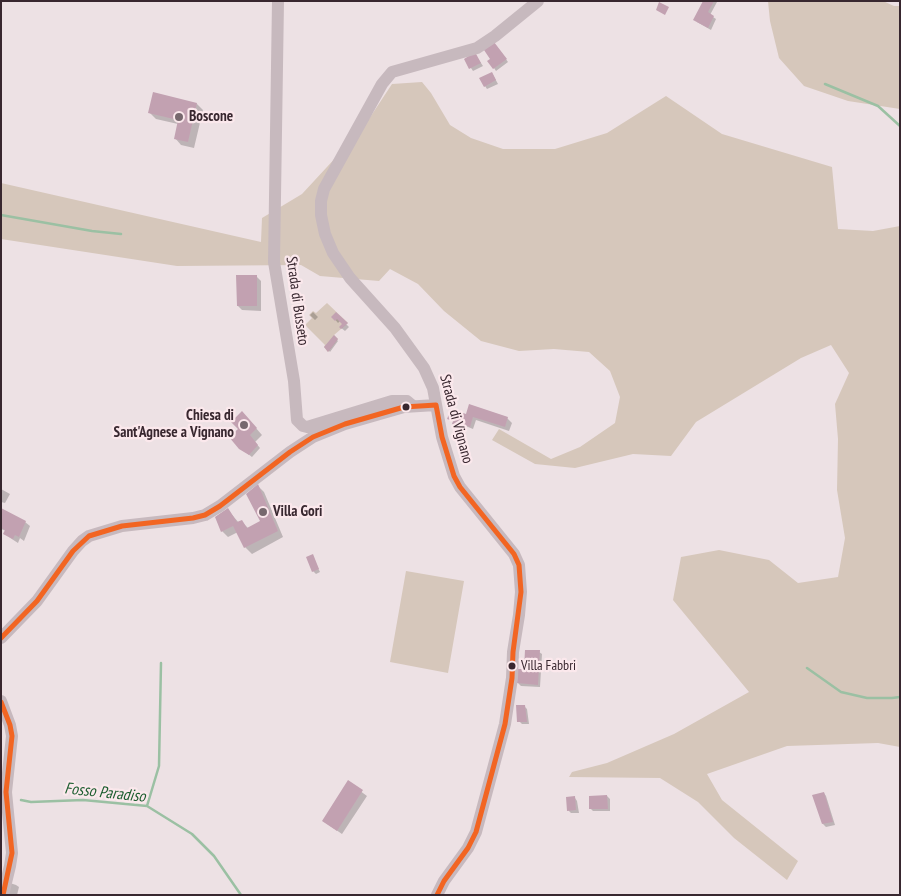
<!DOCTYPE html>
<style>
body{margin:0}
#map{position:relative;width:901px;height:896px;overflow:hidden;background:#ede1e4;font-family:"PT Sans Narrow",sans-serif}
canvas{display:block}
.frame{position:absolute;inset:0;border:2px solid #38272f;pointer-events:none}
</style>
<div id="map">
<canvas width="901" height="896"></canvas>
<div class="frame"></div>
</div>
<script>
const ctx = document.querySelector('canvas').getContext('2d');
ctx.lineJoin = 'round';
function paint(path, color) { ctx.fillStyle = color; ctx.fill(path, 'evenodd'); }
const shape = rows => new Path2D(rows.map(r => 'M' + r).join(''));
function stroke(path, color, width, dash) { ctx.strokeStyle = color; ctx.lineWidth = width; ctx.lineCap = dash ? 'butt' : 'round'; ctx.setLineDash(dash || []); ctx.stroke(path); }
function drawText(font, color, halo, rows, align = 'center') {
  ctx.font = font + ' "PT Sans Narrow",sans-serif'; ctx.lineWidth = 4.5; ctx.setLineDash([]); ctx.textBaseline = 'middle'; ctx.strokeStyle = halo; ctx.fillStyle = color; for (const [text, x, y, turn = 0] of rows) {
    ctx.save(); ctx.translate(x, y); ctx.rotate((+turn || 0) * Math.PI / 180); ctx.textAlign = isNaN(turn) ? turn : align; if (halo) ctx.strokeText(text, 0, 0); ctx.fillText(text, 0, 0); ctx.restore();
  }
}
const green = shape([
 [768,1,883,1,894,6,900,6,900,109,848,101,804,86,779,58,770,21],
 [422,82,431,93,450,125,471,138,503,149,555,149,607,133,666,96,722,134,832,167,838,229,873,231,900,226,900,747,878,743,787,746,707,774,722,800,798,861,787,880,734,838,698,802,660,778,569,777,572,772,607,763,674,734,749,692,673,600,681,557,719,550,769,560,798,583,838,577,845,538,837,490,838,439,835,404,849,373,831,345,801,358,696,422,671,456,633,454,575,468,535,464,492,440,499,429,551,459,580,447,615,423,620,397,610,371,589,352,554,349,519,351,481,341,444,311,418,284,390,269,379,281,320,276,301,265,177,266,1,239,1,183,261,242,262,218,302,194,363,128,392,84],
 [327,303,348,323,334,335,338,339,328,352,324,347,325,345,305,325,312,318,309,315,313,311,316,313],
 [406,571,464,581,448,673,390,662]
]);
const shadow = shape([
 [704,1,717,2,710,15,716,19,711,30,697,22],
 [497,47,508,62,496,71,494,68,492,59],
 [475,54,483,66,473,71,465,59],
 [492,73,498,84,487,89,485,86],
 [197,104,203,110,194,148,181,145,175,138,178,124,156,119,150,113],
 [257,277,261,281,261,311,242,310,238,306],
 [313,312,318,317,315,320,310,315],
 [336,314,349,327,345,331,340,327,343,324,340,321,338,323,333,317],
 [334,337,338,341,330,352,326,347],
 [467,416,507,418,512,423,509,431,476,420,473,429,463,425,462,429,456,427,454,422,449,419],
 [248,419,262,435,255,442,260,448,252,457,244,451],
 [258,486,264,492,283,537,252,554,245,547,238,532,228,537,222,531,228,510,239,523,242,522,249,529,262,522],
 [1,489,10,494,5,503,1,502],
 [1,510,25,522,30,526,24,541,20,538,18,543,4,534,6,531,1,529],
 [312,556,320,572,316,574,313,571],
 [539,652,542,654,540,687,521,686,518,683],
 [524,706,527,709,529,724,522,724,519,721],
 [348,782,367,796,342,834,323,821],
 [824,793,826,796,835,825,826,827,823,824,814,796],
 [607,796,610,799,610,811,593,811,590,808],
 [575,798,577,801,579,813,571,813,568,810],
 [10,883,16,885,19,887,17,895,7,895]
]);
const stream = shape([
 [825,84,878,106,900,126],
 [1,215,92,231,121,234],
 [807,668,841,692,867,698,892,698,900,697],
 [21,800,31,802,83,800,147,806,192,834,214,856,241,895],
 [147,806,159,766,161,663]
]);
const building = shape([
 [703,1,714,1,708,12,714,16,708,28,693,20],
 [659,2,669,7,665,15,656,10],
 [494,42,507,59,493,69,487,61,490,59,484,50],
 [475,52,481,63,469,69,464,59],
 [492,72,496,80,484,87,479,78],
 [153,92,197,103,188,142,174,139,178,120,148,113],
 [236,275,257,275,257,306,237,306],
 [336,312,348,323,341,329,339,327,342,324,337,319,335,321,331,317],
 [334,335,338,339,328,352,324,347],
 [469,404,508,417,505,427,473,417,470,427,460,423,459,427,452,424,453,421,447,419,451,409,466,414],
 [242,411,257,428,250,435,258,445,249,455,239,449,229,437,238,429,231,422],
 [258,484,278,531,244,548,233,526,221,532,215,517,228,508,237,522,242,520,247,528,260,521,246,494],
 [1,508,26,521,19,537,15,535,13,539,3,534,5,530,1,528],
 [313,554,319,569,312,572,306,557],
 [525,650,540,650,538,685,517,683,517,669,524,669],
 [516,705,525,705,527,722,517,722],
 [348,780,363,790,337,831,322,821],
 [824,792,833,822,822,824,812,795],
 [607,795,608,809,589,809,589,796],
 [575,796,576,810,567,811,566,797]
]);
const minor = shape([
 [278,1,274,262,294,381,297,420,303,426,307,427,392,401,407,401,413,406],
 [1,638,37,601,73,551,82,541,89,536,122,526,193,518,205,515,220,506,290,452,313,437,345,424,404,407,436,405],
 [1,701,10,725,12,736,6,792,12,853,10,866,3,895],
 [437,895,444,881,468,848,476,832,505,724,512,678,513,652,519,615,521,592,519,565,514,554,460,487,454,476,442,437,433,388,424,368,395,328,350,278,333,253,325,234,321,215,321,201,324,189,382,84,392,72,477,48,495,36,538,1]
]);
const bus1 = shape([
 [1,638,37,601,73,551,89,536,122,526,193,518,205,515,220,506,290,452,313,437,345,424,404,407,436,405,442,437,454,476,460,487,514,554,519,565,521,592,513,652,512,678,505,724,476,832,468,848,444,881,437,895],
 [1,702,10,725,12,736,6,792,12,853,3,895]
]);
const markers = [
 [179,117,5,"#77686e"],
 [406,407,4.5,"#38272f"],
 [244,425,5,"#77686e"],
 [263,512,5,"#77686e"],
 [512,666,4.5,"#38272f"]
];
const busNames = [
 ["Villa Fabbri",521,666]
];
const poiNames = [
 ["Boscone",189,117],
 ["Chiesa di",234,416,"right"],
 ["Sant'Agnese a Vignano",234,433,"right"],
 ["Villa Gori",273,512]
];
const streetNames = [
 ["Strada di Busseto",297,301,82],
 ["Strada di Vignano",456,419,75]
];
const waterNames = [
 ["Fosso Paradiso",105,793,6]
];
paint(green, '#d6c7bb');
paint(shadow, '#0003');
stroke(stream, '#9bc0a3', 2.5);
paint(building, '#c2a1b1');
stroke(minor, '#c7b9be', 12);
stroke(bus1, '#f26522', 5);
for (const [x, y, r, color] of markers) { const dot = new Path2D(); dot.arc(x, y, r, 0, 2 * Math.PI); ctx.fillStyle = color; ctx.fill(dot); stroke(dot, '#fbe8ec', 2); }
drawText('14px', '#38272f', '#fbe8ec', busNames, 'left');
drawText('bold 15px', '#38272f', '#fbe8ec', poiNames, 'left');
drawText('15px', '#38272f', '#fbe8ec', streetNames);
drawText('italic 16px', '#1a5c2d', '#fbe8ec', waterNames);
</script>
